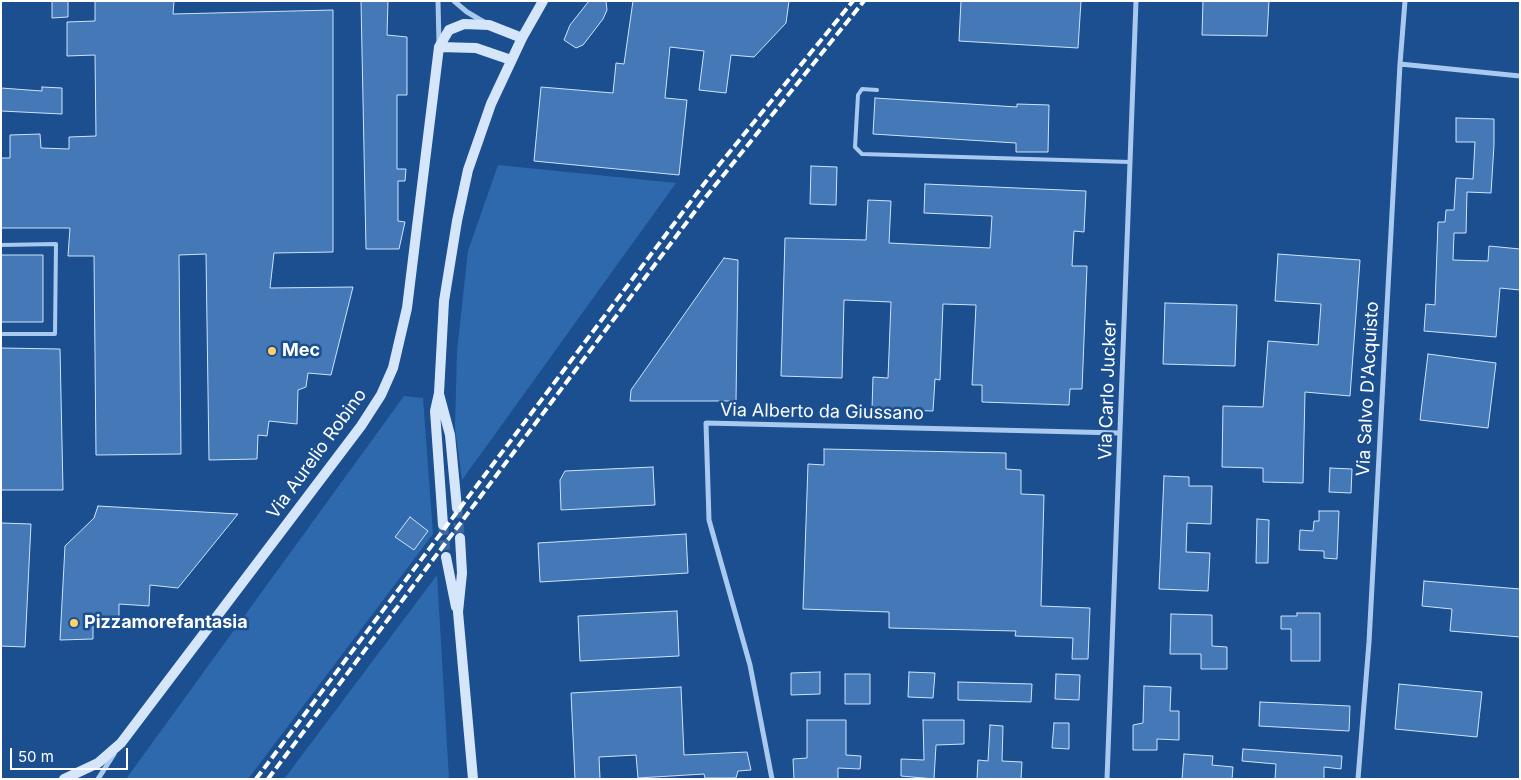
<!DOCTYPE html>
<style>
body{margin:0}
#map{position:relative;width:1521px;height:780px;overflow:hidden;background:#1b4f8f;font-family:Inter,sans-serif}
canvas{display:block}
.frame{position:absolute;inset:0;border:2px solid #fff;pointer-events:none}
.scale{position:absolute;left:10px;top:748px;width:118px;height:22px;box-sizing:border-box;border:2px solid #fff;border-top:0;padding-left:6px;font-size:15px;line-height:18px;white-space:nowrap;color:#fff;-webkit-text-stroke:4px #1b4f8f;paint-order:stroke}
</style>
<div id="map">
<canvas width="1521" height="780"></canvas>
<div class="frame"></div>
<div class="scale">50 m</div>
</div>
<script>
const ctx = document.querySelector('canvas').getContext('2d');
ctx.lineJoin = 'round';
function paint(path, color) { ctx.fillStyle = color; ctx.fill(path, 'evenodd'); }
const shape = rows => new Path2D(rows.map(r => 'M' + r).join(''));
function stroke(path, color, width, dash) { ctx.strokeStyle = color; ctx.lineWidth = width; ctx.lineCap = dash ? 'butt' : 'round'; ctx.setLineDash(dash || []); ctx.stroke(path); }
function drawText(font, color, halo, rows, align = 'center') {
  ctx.font = font + ' Inter,sans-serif'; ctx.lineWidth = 5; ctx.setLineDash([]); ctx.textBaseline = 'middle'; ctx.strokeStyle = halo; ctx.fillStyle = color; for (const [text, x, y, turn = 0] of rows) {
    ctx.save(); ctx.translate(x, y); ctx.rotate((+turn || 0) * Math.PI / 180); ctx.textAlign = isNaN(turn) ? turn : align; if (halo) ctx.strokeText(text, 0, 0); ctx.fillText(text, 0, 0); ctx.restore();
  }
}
const green = shape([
 [498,165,676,183,462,480,455,428,457,351,468,251],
 [404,396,423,398,433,534,248,779,126,779],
 [437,575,449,779,284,779]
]);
const building = shape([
 [52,1,68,1,68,17,52,18,52,1],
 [95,1,174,1,173,14,333,10,333,252,274,253,270,288,353,287,331,375,308,373,306,387,298,390,297,424,269,421,267,436,258,435,257,459,209,460,206,254,179,255,181,454,96,455,94,256,68,256,70,228,1,228,1,158,10,158,10,135,40,134,41,148,69,149,69,137,96,136,95,55,67,56,67,22,95,21,95,1],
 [361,1,388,1,387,35,407,37,407,95,397,95,397,169,406,169,405,181,398,181,398,221,405,222,399,249,366,249,361,1],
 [589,1,606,1,607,10,603,19,583,45,576,48,564,40,570,25,589,1],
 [633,1,789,1,786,23,754,57,731,55,726,93,699,90,704,51,670,47,665,98,687,100,679,175,534,161,541,87,613,93,616,63,624,64,633,1],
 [961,1,1081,1,1078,48,959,41,961,1],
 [1203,1,1269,1,1267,36,1202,35,1203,1],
 [42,87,62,88,62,114,1,111,1,88,42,91,42,87],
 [875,98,1017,107,1017,104,1049,105,1048,152,1016,152,1016,143,873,134,875,98],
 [1456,118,1494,119,1494,145,1491,193,1467,192,1466,233,1454,233,1453,260,1488,261,1489,246,1520,249,1520,290,1500,288,1496,337,1424,331,1426,304,1435,305,1438,222,1445,222,1446,210,1454,210,1456,178,1473,179,1475,142,1456,142,1456,118],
 [811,166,837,167,836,205,810,204,811,166],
 [925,184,1086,191,1084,232,1074,231,1072,266,1087,266,1082,389,1070,389,1069,405,982,402,982,385,972,385,976,305,943,304,940,380,935,379,933,411,872,409,873,377,888,378,891,302,844,300,842,378,781,376,785,238,866,240,868,200,891,201,889,243,990,248,992,216,924,213,925,184],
 [1278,254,1360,260,1350,396,1305,392,1303,483,1263,482,1263,468,1222,467,1223,406,1263,407,1268,341,1318,345,1321,304,1275,301,1278,254],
 [1,255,43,255,43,322,1,322,1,255],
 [724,258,738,260,736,401,630,401,631,390,724,258],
 [1165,303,1237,305,1235,366,1163,364,1165,303],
 [1,348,60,349,63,490,1,490,1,348],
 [1428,354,1496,363,1488,428,1420,420,1428,354],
 [824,449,1006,453,1006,469,1021,470,1021,494,1044,495,1041,606,1090,608,1088,659,1072,659,1073,638,1015,636,1016,631,889,628,889,612,803,609,808,464,824,465,824,449],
 [653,467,655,505,561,510,560,480,565,471,653,467],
 [1330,468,1352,469,1351,493,1329,492,1330,468],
 [1164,476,1189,477,1189,486,1212,486,1211,524,1187,523,1186,552,1210,553,1208,591,1159,589,1164,476],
 [98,506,238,514,178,588,150,585,149,606,119,604,119,623,93,621,93,639,60,640,65,546,94,518,98,506],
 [1319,511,1339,511,1337,559,1324,558,1324,551,1299,550,1300,530,1313,531,1314,521,1319,521,1319,511],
 [410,517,428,531,414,550,395,537,410,517],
 [1257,519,1269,520,1268,563,1256,563,1257,519],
 [1,523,31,524,25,647,1,646,1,523],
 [686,534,688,573,540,582,538,543,686,534],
 [1424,581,1520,589,1520,637,1450,631,1452,609,1422,606,1424,581],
 [677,611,679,656,580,661,578,616,677,611],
 [1297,613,1320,613,1320,661,1291,661,1291,629,1281,629,1281,616,1297,616,1297,613],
 [1171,614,1212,615,1212,646,1227,647,1227,669,1201,669,1201,654,1170,654,1171,614],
 [820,672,820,694,791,695,791,673,820,672],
 [909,672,935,673,933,698,908,697,909,672],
 [845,674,870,674,870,704,845,704,845,674],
 [1056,674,1080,675,1079,700,1055,699,1056,674],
 [958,682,1032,684,1031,702,958,700,958,682],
 [1399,684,1482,692,1477,737,1395,729,1399,684],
 [1144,686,1171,687,1170,711,1179,711,1179,740,1157,739,1157,750,1133,750,1133,725,1143,723,1144,686],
 [681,687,684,755,747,752,751,770,738,771,736,778,705,778,704,774,638,778,636,755,599,757,600,779,575,779,571,693,681,687],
 [1260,702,1350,706,1349,731,1259,726,1260,702],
 [807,720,846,720,846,755,861,756,860,769,838,768,838,779,794,779,793,759,807,758,807,720],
 [923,720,964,720,964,744,936,745,934,779,901,776,901,759,924,760,923,720],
 [1054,723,1069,723,1069,749,1052,748,1054,723],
 [990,725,1003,726,1002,761,1022,762,1021,779,977,779,978,760,988,761,990,725],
 [1243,749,1342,756,1341,769,1324,767,1324,779,1275,779,1276,764,1242,761,1243,749],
 [1184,754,1213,756,1212,765,1233,767,1232,779,1182,779,1184,754]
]);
const secondaryTunnel = shape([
 [457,508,460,538],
 [443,525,446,557]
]);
const lane = shape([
 [877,90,862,89,858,95,855,147,862,154,1130,162],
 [1,245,56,244,55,334,1,334]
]);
const street = shape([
 [438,1,439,44],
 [454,1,467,12,484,22],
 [1400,64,1520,76],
 [98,779,114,754],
 [772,779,750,665,709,520,706,423,1120,433],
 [1107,779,1136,1],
 [1358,779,1369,642,1400,64,1405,1]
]);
const secondary = shape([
 [439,47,476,48,511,60],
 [439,394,450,435,457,508],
 [443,525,435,411,439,393,444,301,457,221,468,170,491,104,522,38,543,1],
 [460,538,462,573,458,612,473,779],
 [446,557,456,607],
 [64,779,98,763,121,743,361,426,381,395,393,368,407,308,439,47,449,30,464,24,489,25,522,38]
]);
const rail = shape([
 [256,779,710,176,853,1],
 [268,779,705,198,864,1]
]);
const markers = [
 [272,351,5,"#ffd166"],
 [74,623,5,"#ffd166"]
];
const poiNames = [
 ["Mec",282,351],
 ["Pizzamorefantasia",84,623]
];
const streetNames = [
 ["Via Salvo D'Acquisto",1368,389,-87],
 ["Via Carlo Jucker",1108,390,-88],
 ["Via Alberto da Giussano",822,412,1],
 ["Via Aurelio Robino",317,454,-54]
];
paint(green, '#2e69ad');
paint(building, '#4478b7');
stroke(building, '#cfe3fa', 1);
stroke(secondaryTunnel, '#3d69a0', 10, [10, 5]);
stroke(lane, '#a9c9ee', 4);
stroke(street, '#a9c9ee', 5);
stroke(secondary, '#d6e6fa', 10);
stroke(rail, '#fff', 4, [9, 4]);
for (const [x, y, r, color] of markers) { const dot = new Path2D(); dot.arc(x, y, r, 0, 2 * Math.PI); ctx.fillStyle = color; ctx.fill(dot); stroke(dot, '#1b4f8f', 2); }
drawText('bold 18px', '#fff', '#1b4f8f', poiNames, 'left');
drawText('18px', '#fff', '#1b4f8f', streetNames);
</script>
